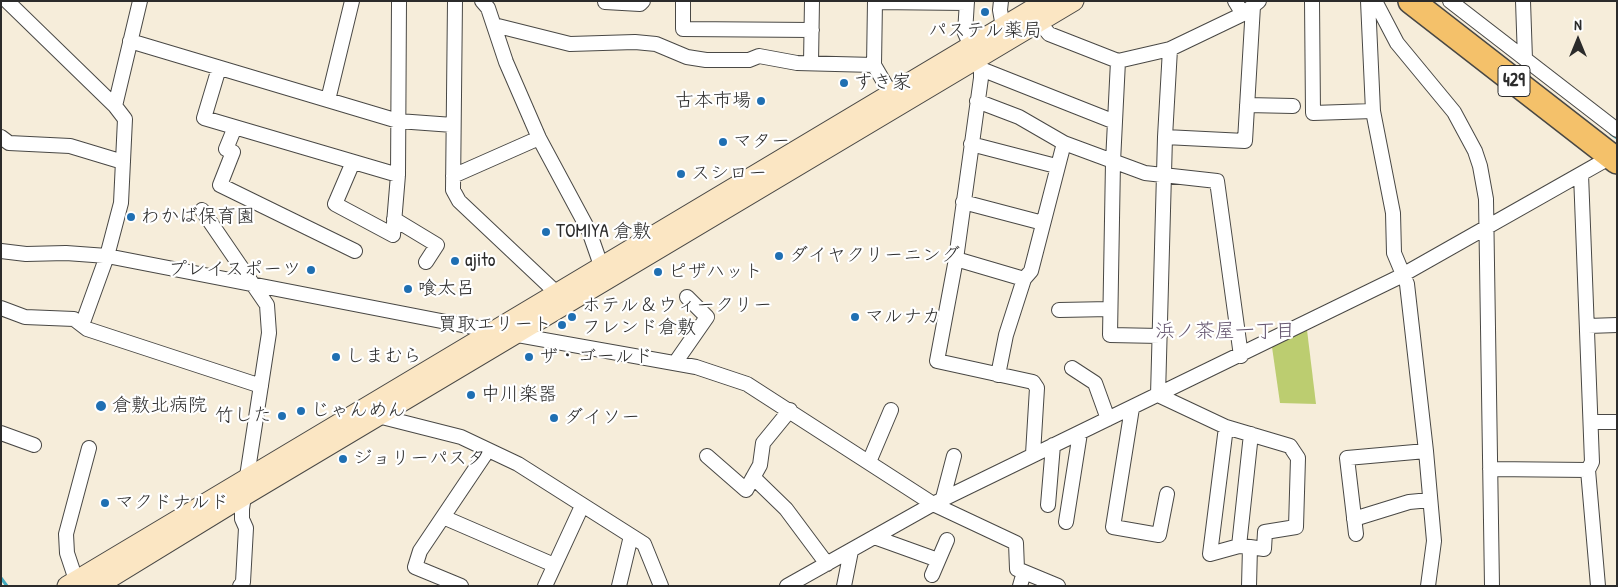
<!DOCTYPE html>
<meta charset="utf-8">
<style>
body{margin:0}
#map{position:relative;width:1618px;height:587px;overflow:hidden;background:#f6edda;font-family:"Patrick Hand",sans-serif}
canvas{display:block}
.frame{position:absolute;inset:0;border:2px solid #2b2b2b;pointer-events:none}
.north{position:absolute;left:1553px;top:15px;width:50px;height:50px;-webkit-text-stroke:4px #fff;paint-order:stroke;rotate:0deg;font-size:14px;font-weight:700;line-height:20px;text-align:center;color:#2b2b2b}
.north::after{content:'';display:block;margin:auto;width:18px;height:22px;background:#2b2b2b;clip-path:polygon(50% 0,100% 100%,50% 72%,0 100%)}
</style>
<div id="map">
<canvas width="1618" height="587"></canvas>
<div class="frame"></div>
<div class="north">N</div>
</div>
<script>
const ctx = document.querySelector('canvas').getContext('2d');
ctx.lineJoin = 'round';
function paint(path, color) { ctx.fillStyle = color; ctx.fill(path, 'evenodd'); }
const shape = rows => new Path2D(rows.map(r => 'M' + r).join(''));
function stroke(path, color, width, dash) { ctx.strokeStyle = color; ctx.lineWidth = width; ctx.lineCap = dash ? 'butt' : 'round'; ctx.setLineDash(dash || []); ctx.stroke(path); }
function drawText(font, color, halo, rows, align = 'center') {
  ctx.font = font + ' "Patrick Hand","Klee One",sans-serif'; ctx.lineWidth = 4.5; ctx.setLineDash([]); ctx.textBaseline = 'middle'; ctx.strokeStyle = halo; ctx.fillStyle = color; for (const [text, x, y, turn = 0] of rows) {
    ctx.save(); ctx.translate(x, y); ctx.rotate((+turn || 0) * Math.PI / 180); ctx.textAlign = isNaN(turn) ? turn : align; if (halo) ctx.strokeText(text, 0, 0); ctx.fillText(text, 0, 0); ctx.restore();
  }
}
const green = shape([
 [1307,330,1316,404,1280,403,1272,347]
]);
const stream = shape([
 [1611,134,1617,138],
 [1,578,7,586]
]);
const street = shape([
 [7,1,115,106,125,119,121,203,107,256,472,327,696,367,747,384,933,504,1016,543,1017,569,1058,586],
 [455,1,453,190,459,201,563,299],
 [482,1,488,8,506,62,539,138,589,231,604,274],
 [683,1,683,29,812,30],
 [875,1,874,65,895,101],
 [967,1,965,33,981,69,981,78,956,259,937,361,1033,382,1037,388,1033,454],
 [1001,1,1000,10,1003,27],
 [1235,1,1243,14],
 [1312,1,1313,113,1373,111],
 [1368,1,1373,111,1393,213,1394,253,1407,284,1426,451,1434,541,1428,586],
 [1375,1,1397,43,1454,112,1475,151,1480,166,1486,199,1492,586],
 [1450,1,1617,130],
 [1523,1,1525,59],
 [605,2,640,4,643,1],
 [875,2,967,3],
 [1039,22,1049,34,1118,61,1170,49,1243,14,1259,1],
 [494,25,570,44,635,42,656,44,687,57,706,60,749,60,759,56,797,63,874,65],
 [130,41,398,121,453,125],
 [1170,49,1165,137,1158,395,1226,427,1290,446,1298,458,1296,527,1265,532,1264,549,1250,547],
 [1118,61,1113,162,1110,335,1160,336],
 [811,63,812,1],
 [219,68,204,118,398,175],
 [981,69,1115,122],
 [328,100,352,1],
 [977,101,1019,117,1064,143,1145,173,1217,181,1241,356],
 [1247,105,1293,106],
 [115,106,140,1],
 [235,127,226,149,233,152,220,185,355,251],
 [1,137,9,143,70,146,123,162],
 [1165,137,1245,141,1253,6],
 [971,144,1056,166],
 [353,162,335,204,393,235,398,175,399,1],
 [1581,174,1592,462,1588,470,1598,586],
 [453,176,539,138],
 [963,202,1043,223],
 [202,210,267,305,269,333,242,509,242,519,246,528,243,582,240,586],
 [394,219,437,245,426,262],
 [1,251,26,254,66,253,107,256,82,325],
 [956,259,1024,279,1031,271,1064,143],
 [1,308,25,317,74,319,87,329,261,386],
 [1059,310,1110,309],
 [1588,326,1617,325],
 [675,363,707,317,687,297],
 [1072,368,1095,383,1108,419],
 [998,375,1006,335,1024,279],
 [1132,408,1113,527,1159,535,1167,494],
 [378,416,461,437,518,464,644,544,661,586],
 [1591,422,1617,422],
 [1226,427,1210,554,1239,546,1250,547,1249,586],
 [1,433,34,445],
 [707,456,746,490,760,465,763,443,790,410],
 [869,462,891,410],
 [1490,469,1588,470],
 [753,477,786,509,827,564],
 [943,498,954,456],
 [1048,505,1053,445],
 [443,517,554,565],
 [1354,519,1409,502,1430,500],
 [1066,522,1080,433],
 [1356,534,1347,458,1426,451],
 [874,537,938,560],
 [1239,546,1251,434],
 [932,575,947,540],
 [76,580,67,553,66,534,89,448],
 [461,586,415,567,420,551,488,450],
 [545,586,582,506],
 [619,586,631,536],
 [787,586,933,504,1397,278,1616,154],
 [844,586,851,551],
 [1020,586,1024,572]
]);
const secondary = shape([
 [67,586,1046,1],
 [97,586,244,496,1074,1]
]);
const highway = shape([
 [1411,1,1617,161]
]);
const markers = [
 [985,12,5,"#1f6fb2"],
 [844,83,5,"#1f6fb2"],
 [761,101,5,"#1f6fb2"],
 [723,142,5,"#1f6fb2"],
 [681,174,5,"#1f6fb2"],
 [131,217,5,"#1f6fb2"],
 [546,232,5,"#1f6fb2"],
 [779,256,5,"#1f6fb2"],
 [455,261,5,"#1f6fb2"],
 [311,270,5,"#1f6fb2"],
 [658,272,5,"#1f6fb2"],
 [408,289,5,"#1f6fb2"],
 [572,317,5,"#1f6fb2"],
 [855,317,5,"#1f6fb2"],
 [562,325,5,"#1f6fb2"],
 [336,357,5,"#1f6fb2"],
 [529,357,5,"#1f6fb2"],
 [471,395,5,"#1f6fb2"],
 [101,406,6,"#1f6fb2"],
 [301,411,5,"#1f6fb2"],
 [282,416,5,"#1f6fb2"],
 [554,418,5,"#1f6fb2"],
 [343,459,5,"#1f6fb2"],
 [105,503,5,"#1f6fb2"]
];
const shields = [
 [1514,81,32]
];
const shieldNames = [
 ["429",1514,81]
];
const poiNames = [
 ["パステル薬局",985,31,"center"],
 ["すき家",854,83],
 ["古本市場",751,101,"right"],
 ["マター",733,142],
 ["スシロー",691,174],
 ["わかば保育園",141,217],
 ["TOMIYA 倉敷",556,232],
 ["ダイヤクリーニング",789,256],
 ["ajito",465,261],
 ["プレイスポーツ",301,270,"right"],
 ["ピザハット",668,272],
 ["喰太呂",418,289],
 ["ホテル＆ウィークリー",582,306],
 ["フレンド倉敷",582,328],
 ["マルナカ",865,317],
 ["買取エリート",552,325,"right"],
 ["しまむら",346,357],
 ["ザ・ゴールド",539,357],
 ["中川楽器",481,395],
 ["倉敷北病院",112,406],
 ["じゃんめん",311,411],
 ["竹した",272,416,"right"],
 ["ダイソー",564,418],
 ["ジョリーパスタ",353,459],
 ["マクドナルド",115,503]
];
const neighbourhoodNames = [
 ["浜ノ茶屋一丁目",1225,332]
];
paint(green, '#bccd70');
stroke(stream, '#42abc1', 3);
stroke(street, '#494845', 16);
stroke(secondary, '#494845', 21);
stroke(highway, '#494845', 28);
stroke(street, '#fff', 14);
stroke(secondary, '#fbe6c3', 19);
stroke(highway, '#f4c16a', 25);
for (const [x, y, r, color] of markers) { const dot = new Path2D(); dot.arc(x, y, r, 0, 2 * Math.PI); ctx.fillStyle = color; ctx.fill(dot); stroke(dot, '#fff', 2); }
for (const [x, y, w] of shields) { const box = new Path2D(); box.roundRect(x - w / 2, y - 15.5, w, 31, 4); ctx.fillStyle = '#fff'; ctx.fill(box); stroke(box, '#2b2b2b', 1); }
drawText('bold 18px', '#2b2b2b', null, shieldNames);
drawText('19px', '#2b2b2b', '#fff', poiNames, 'left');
drawText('20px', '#665770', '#fff', neighbourhoodNames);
</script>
